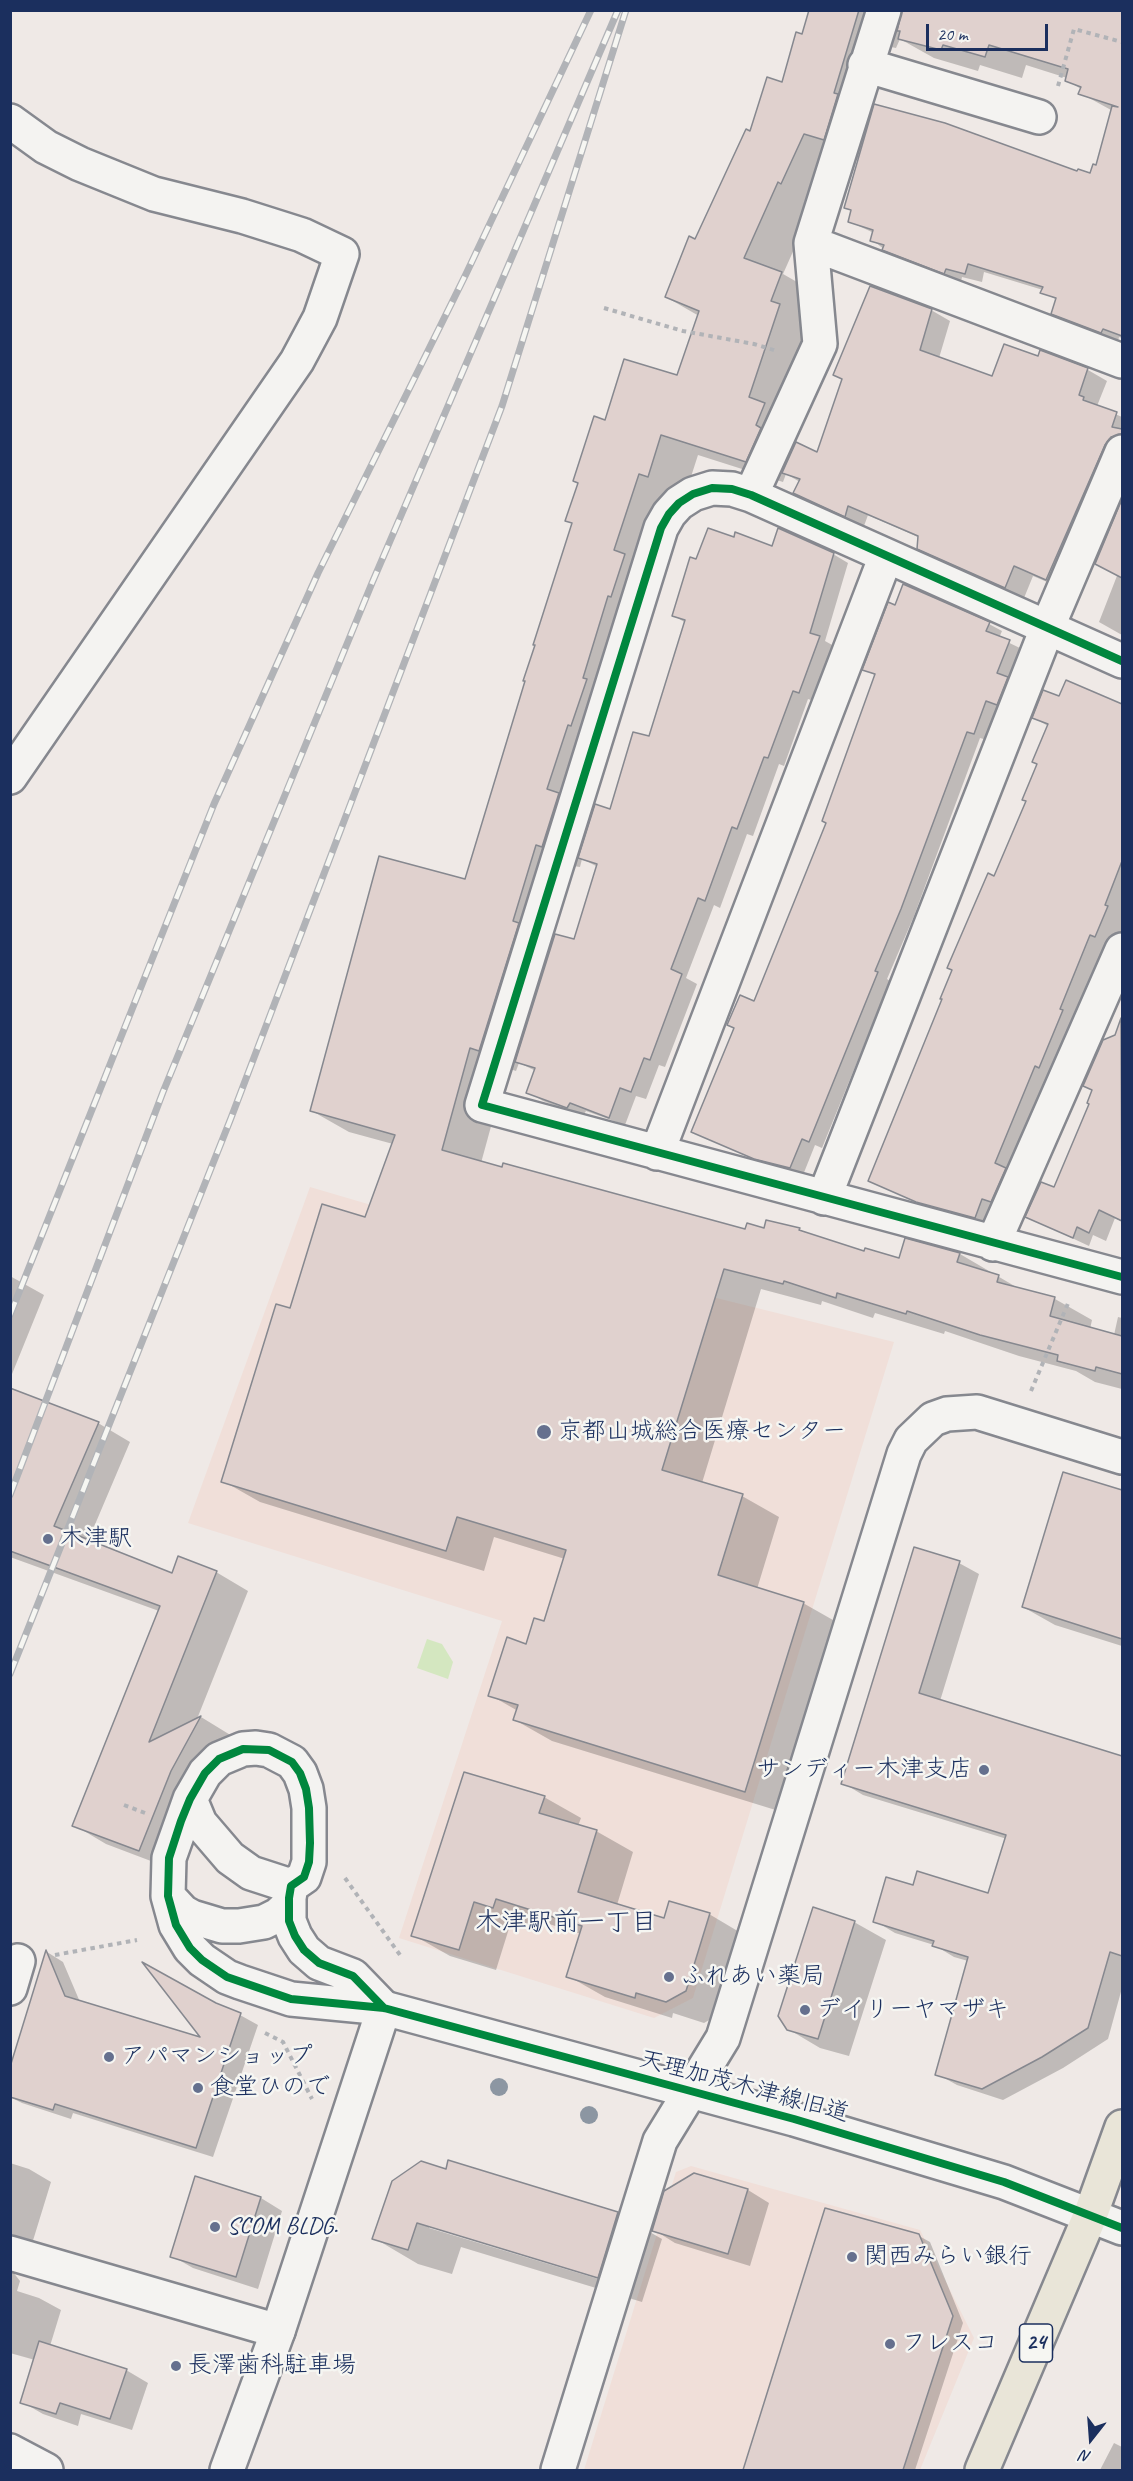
<!DOCTYPE html>
<meta charset="utf-8">
<style>
body{margin:0}
#map{position:relative;width:1133px;height:2481px;overflow:hidden;background:#efe9e6;font-family:Caveat,sans-serif}
canvas{display:block}
.frame{position:absolute;inset:0;border:12px solid #1b2f5e;pointer-events:none}
.north{position:absolute;left:1061px;top:2409px;width:60px;height:60px;-webkit-text-stroke:4px #f6f6f2;paint-order:stroke;rotate:197deg;font-size:16px;font-weight:700;line-height:24px;text-align:center;color:#1b2f5e}
.north::after{content:'';display:block;margin:auto;width:21px;height:27px;background:#1b2f5e;clip-path:polygon(50% 0,100% 100%,50% 72%,0 100%)}
.scale{position:absolute;left:926px;top:24px;width:122px;height:27px;box-sizing:border-box;border:3px solid #1b2f5e;border-top:0;padding-left:8px;font-size:18px;line-height:21px;white-space:nowrap;color:#1b2f5e;-webkit-text-stroke:4px #f6f6f2;paint-order:stroke}
</style>
<div id="map">
<canvas width="1133" height="2481"></canvas>
<div class="frame"></div>
<div class="north">N</div>
<div class="scale">20 m</div>
</div>
<script>
const ctx = document.querySelector('canvas').getContext('2d');
ctx.lineJoin = 'round';
function paint(path, color) { ctx.fillStyle = color; ctx.fill(path, 'evenodd'); }
const shape = rows => new Path2D(rows.map(r => 'M' + r).join(''));
function stroke(path, color, width, dash) { ctx.strokeStyle = color; ctx.lineWidth = width; ctx.lineCap = dash ? 'butt' : 'round'; ctx.setLineDash(dash || []); ctx.stroke(path); }
function drawText(font, color, halo, rows, align = 'center') {
  ctx.font = font + ' Caveat,"Klee One",sans-serif'; ctx.lineWidth = 5; ctx.setLineDash([]); ctx.textBaseline = 'middle'; ctx.strokeStyle = halo; ctx.fillStyle = color; for (const [text, x, y, turn = 0] of rows) {
    ctx.save(); ctx.translate(x, y); ctx.rotate((+turn || 0) * Math.PI / 180); ctx.textAlign = isNaN(turn) ? turn : align; if (halo) ctx.strokeText(text, 0, 0); ctx.fillText(text, 0, 0); ctx.restore();
  }
}
const built = shape([
 [310,1187,531,1252,894,1342,693,1998,654,2018,399,1938,502,1621,188,1523],
 [691,2166,920,2230,974,2338,920,2470,584,2470,676,2172]
]);
const green = shape([
 [427,1639,442,1644,453,1662,448,1679,417,1668]
]);
const shadow = shape([
 [810,10,1122,10,1122,116,1080,93,1081,89,1066,80,1067,78,1026,65,1022,78,980,65,978,71,934,58,900,39,896,48,891,47,873,105,945,124,1078,173,1091,175,1094,166,1122,176,1122,338,1119,337,1118,341,1069,323,1053,313,1057,300,1042,292,1043,290,984,272,982,282,962,277,961,282,900,259,884,249,872,240,874,233,850,222,852,211,846,208,860,160,841,154,815,202,783,274,818,294,786,417,801,426,794,443,818,454,931,310,950,321,939,358,993,378,1039,358,1041,352,1088,370,1107,381,1097,406,1122,417,1122,460,1066,590,1033,576,1024,598,938,559,919,548,920,538,868,515,864,526,814,504,795,493,800,482,786,474,783,482,698,455,584,809,593,814,611,810,650,738,686,623,674,616,697,561,735,539,773,547,833,554,848,563,825,641,834,646,814,701,808,699,784,766,779,764,753,836,747,834,720,908,714,905,686,978,697,984,665,1067,659,1065,646,1099,636,1096,625,1125,586,1111,583,1116,543,1101,528,1092,536,1071,519,1063,516,1071,507,1068,481,1163,746,1231,799,1229,808,1234,865,1253,900,1260,906,1240,960,1254,1023,1291,1055,1299,1092,1320,1090,1329,1114,1335,1118,1317,1122,1318,1122,1389,1095,1382,1076,1371,1019,1356,945,1331,944,1334,875,1313,873,1318,822,1301,821,1305,761,1289,702,1483,742,1496,779,1517,757,1589,803,1603,840,1624,782,1812,552,1741,515,1720,518,1711,490,1695,545,1623,565,1559,494,1537,484,1571,260,1502,223,1481,291,1310,365,1219,393,1144,349,1132,312,1111,466,880,606,421,678,377,699,316,666,297,751,133,783,83,803,36],
 [582,859,598,867,575,941,553,944,550,943,573,866,580,867],
 [1122,563,1122,635,1099,622],
 [904,586,989,624,1002,631,999,638,1022,649,987,740,980,738,914,916,887,979,890,981,822,1148,815,1145,803,1175,768,1165,693,1131,754,1002,828,822,876,676,864,669],
 [1067,682,1122,706,1122,949,1107,943,991,1226,934,1211,870,1180,1027,801,1048,726,1034,718,1060,697],
 [1122,1033,1122,1222,1115,1218,1106,1241,1093,1235,1089,1246,1027,1217,1055,1189,1091,1104,1093,1091,1085,1086,1104,1041],
 [10,1276,44,1295,10,1379],
 [10,1390,98,1423,130,1442,88,1541,173,1575,216,1572,248,1591,197,1719,201,1717,232,1736,172,1869,106,1844,74,1825,159,1611,10,1557],
 [1064,1474,1122,1492,1122,1646,1055,1625,1023,1607],
 [959,1563,979,1574,940,1701,1122,1758,1122,1988,1108,2039,1063,2068,1003,2100,957,2085,937,2074,968,1961,954,1957,934,1945,895,1933,875,1921,914,1887,989,1895,1007,1839,863,1795,843,1783],
 [544,1797,581,1818,578,1826,596,1831,633,1852,617,1905,665,1920,709,1914,746,1936,723,2012,704,2023,673,2013,672,2018,605,1997,568,1976,581,1934,533,1919,530,1928,511,1922,496,1970,450,1956,413,1935],
 [854,1922,886,1940,849,2056,820,2048,788,2029],
 [47,1952,63,1962,80,2002,204,2040,215,2005,240,2015,258,2025,213,2157,73,2113,71,2119,22,2103,10,2097],
 [449,2162,618,2214,662,2239,642,2302,461,2247,452,2274,418,2264,374,2238,447,2171],
 [429,2225,606,2278,605,2281,429,2228],
 [10,2163,29,2169,51,2182,31,2247,13,2261,13,2272,20,2281,17,2291,39,2298,61,2310,50,2346,126,2370,148,2383,132,2430,81,2414,78,2426,43,2414,22,2402,35,2360,10,2353],
 [694,2174,748,2190,769,2203,750,2266,675,2243,654,2230],
 [261,2198,282,2211,258,2289,193,2268,172,2256],
 [826,2209,919,2236,930,2242,963,2323,915,2470,745,2470],
 [1114,2443,1122,2447,1122,2470,1100,2470]
]);
const building = shape([
 [809,10,859,10,834,93,838,94,824,140,804,134,781,184,778,182,744,258,782,272,771,301,780,304,749,397,765,403,756,425,761,428,746,462,661,435,648,477,639,474,614,550,625,554,611,597,608,596,583,678,587,679,571,726,568,725,547,789,559,793,542,847,536,845,513,921,519,923,479,1051,470,1048,442,1150,502,1167,503,1163,745,1229,747,1223,764,1228,766,1220,800,1228,799,1230,864,1251,865,1248,899,1258,905,1238,960,1253,957,1262,999,1275,997,1282,1055,1297,1050,1316,1122,1336,1122,1374,1096,1367,1095,1371,1057,1361,1058,1355,980,1335,907,1311,906,1314,837,1293,836,1298,784,1281,783,1284,724,1269,662,1470,743,1494,718,1575,804,1602,745,1792,513,1720,518,1705,488,1696,507,1637,526,1644,534,1618,544,1621,566,1550,457,1517,446,1551,221,1482,276,1304,290,1308,322,1204,365,1217,395,1135,310,1111,379,856,465,879,525,681,523,681,535,645,533,645,572,523,565,521,578,483,573,481,594,416,605,420,624,359,677,375,699,311,665,297,689,236,695,239,746,129,750,131,767,77,782,82,796,32,802,34,809,10],
 [902,10,1122,10,1122,336,1103,329,1101,333,1051,314,1056,298,1040,293,1043,287,968,264,965,274,946,269,944,274,882,250,884,245,870,241,873,230,848,222,851,210,844,208,874,104,945,123,1077,171,1078,169,1090,173,1093,164,1096,165,1112,106,1118,107,1078,94,1081,87,1065,81,1068,69,989,45,985,57,943,45,941,50,898,39,900,31,897,31,902,10],
 [870,286,932,309,920,350,992,376,1004,344,1038,356,1040,350,1088,368,1079,395,1084,397,1083,400,1117,412,1112,427,1122,429,1122,434,1111,437,1105,445,1046,580,1014,566,1005,588,917,549,918,536,848,506,845,517,793,493,800,479,782,473,796,442,817,452,842,379,833,375,870,286],
 [1122,499,1122,578,1095,564,1122,499],
 [708,528,734,537,735,532,772,546,778,528,834,553,810,633,820,636,799,693,793,691,768,758,764,757,737,829,732,827,705,901,698,898,671,969,682,974,650,1060,644,1058,631,1092,620,1088,609,1118,570,1103,567,1108,526,1093,535,1068,515,1062,555,934,574,939,597,864,578,858,595,804,610,809,633,732,649,736,685,620,672,616,690,557,696,559,708,528],
 [903,584,990,622,986,631,1010,640,997,673,1008,677,997,705,986,701,974,734,967,732,901,909,875,971,878,972,809,1142,802,1139,790,1168,754,1159,691,1132,734,1028,727,1025,740,995,754,1001,826,823,822,821,875,674,862,670,888,602,895,605,903,584],
 [1066,680,1122,704,1122,861,1105,905,1108,906,1095,937,1090,935,1060,1009,1063,1010,1039,1068,1035,1066,995,1163,1006,1168,991,1202,982,1199,975,1218,916,1202,868,1181,942,999,940,999,952,970,947,968,988,873,994,876,1026,801,1022,800,1037,764,1032,762,1048,724,1032,718,1043,690,1059,696,1066,680],
 [1121,1018,1122,1221,1099,1210,1089,1233,1077,1227,1073,1238,1025,1217,1041,1182,1054,1187,1089,1104,1087,1103,1092,1090,1083,1086,1103,1040,1115,1035,1121,1018],
 [10,1388,99,1422,54,1526,172,1573,178,1556,217,1571,149,1742,201,1716,171,1771,139,1851,72,1826,160,1606,10,1551,10,1388],
 [1063,1472,1122,1490,1122,1639,1022,1607,1063,1472],
 [914,1547,960,1561,919,1693,1122,1756,1122,1956,1110,1952,1088,2028,1042,2057,982,2089,935,2075,968,1957,932,1946,934,1941,873,1922,886,1877,913,1885,917,1871,988,1893,1006,1835,841,1784,914,1547],
 [464,1772,545,1796,539,1813,597,1830,578,1892,664,1918,669,1901,710,1913,686,1991,666,2002,636,1993,635,1998,566,1977,582,1926,496,1899,493,1908,474,1902,459,1950,411,1936,464,1772],
 [813,1907,855,1921,818,2039,787,2030,778,2016,813,1907],
 [46,1950,65,1996,200,2037,142,1962,216,2003,241,2013,196,2148,55,2104,53,2110,10,2097,10,2067,46,1950],
 [448,2160,618,2212,598,2278,417,2223,408,2250,372,2239,392,2181,421,2161,446,2169,448,2160],
 [694,2173,748,2189,728,2254,652,2231,664,2191,694,2173],
 [195,2176,261,2197,236,2277,170,2257,195,2176],
 [825,2208,919,2234,953,2316,903,2470,743,2470,825,2208],
 [39,2341,127,2369,110,2419,60,2403,56,2414,20,2403,39,2341]
]);
const path = shape([
 [1058,86,1074,29,1122,42],
 [604,308,683,331,754,344,777,351],
 [1031,1391,1069,1301],
 [124,1805,145,1813],
 [345,1878,400,1955],
 [55,1955,137,1940],
 [265,2033,283,2042,312,2099]
]);
const minor = shape([
 [865,65,1039,117],
 [10,121,46,147,80,164,154,194,242,216,302,235,342,254,320,318,297,361,10,777],
 [811,243,884,10],
 [751,495,820,344,811,243,1122,361],
 [1122,661,751,495,732,489,712,488,693,494,679,503,669,514,661,528,482,1105,1122,1277],
 [657,1153,886,556],
 [824,1198,1048,626,1122,452],
 [993,1244,1122,950],
 [256,1748,269,1750,292,1762,300,1773,306,1789,309,1808,309,1862,304,1877,291,1886,289,1898,289,1921,295,1936,304,1950,319,1963,353,1976,384,2008,291,1999,240,1982,227,1977,202,1960,190,1948,176,1925,168,1896,169,1858,190,1799,205,1773,219,1759,243,1749,256,1748],
 [190,1799,200,1823,230,1858,251,1873,291,1886],
 [168,1896,183,1912,192,1917,222,1926,239,1926,264,1922,278,1915,289,1905],
 [10,1988,18,1961],
 [10,2253,278,2331],
 [10,2451,46,2470],
 [558,2470,660,2141,723,2038,904,1454,911,1440,933,1419,947,1414,977,1412,1122,1457]
]);
const tertiary = shape([
 [227,2470,278,2331,384,2008,794,2119,1004,2182,1122,2228]
]);
const trunk = shape([
 [982,2470,1090,2216,1122,2127]
]);
const rail = shape([
 [10,1315,214,804,318,573,466,274,591,10],
 [10,1495,163,1092,372,583,618,10],
 [10,1674,231,1118,502,406,626,10]
]);
const cycleway = shape([
 [1122,661,751,495,732,489,712,488,693,494,679,503,669,514,661,528,482,1105,1122,1277],
 [384,2008,353,1976,319,1963,304,1950,295,1936,289,1921,289,1898,291,1886,304,1877,309,1862,310,1843,309,1808,306,1789,300,1773,292,1762,269,1750,243,1749,219,1759,205,1773,190,1799,181,1821,169,1858,168,1896,176,1925,190,1948,202,1960,227,1977,291,1999,384,2008,794,2119,1004,2182,1122,2228]
]);
const trees = [
 [499,2087],
 [589,2115]
];
const markers = [
 [544,1432,8,"#65708e"],
 [48,1539,6,"#65708e"],
 [984,1770,6,"#65708e"],
 [669,1977,6,"#65708e"],
 [805,2010,6,"#65708e"],
 [109,2057,6,"#65708e"],
 [198,2088,6,"#65708e"],
 [215,2227,6,"#65708e"],
 [852,2257,6,"#65708e"],
 [890,2344,6,"#65708e"],
 [176,2366,6,"#65708e"]
];
const shields = [
 [1036,2343,33]
];
const shieldNames = [
 ["24",1036,2343]
];
const poiNames = [
 ["京都山城総合医療センター",558,1432],
 ["木津駅",60,1539],
 ["サンディー木津支店",972,1770,"right"],
 ["ふれあい薬局",681,1977],
 ["デイリーヤマザキ",817,2010],
 ["アパマンショップ",121,2057],
 ["食堂ひので",210,2088],
 ["SCOM BLDG.",227,2227],
 ["関西みらい銀行",864,2257],
 ["フレスコ",902,2344],
 ["長澤歯科駐車場",188,2366]
];
const streetNames = [
 ["天理加茂木津線旧道",744,2087,15]
];
const neighbourhoodNames = [
 ["木津駅前一丁目",566,1923]
];
paint(built, '#f0dfd9');
paint(green, '#d4e7c0');
paint(shadow, '#0003');
paint(building, '#e0d1ce');
stroke(building, '#86888f', 1.5);
stroke(minor, '#86888f', 38);
stroke(tertiary, '#86888f', 38);
stroke(trunk, '#86888f', 38);
stroke(path, '#b1b3b7', 4, [4.5, 4.5]);
stroke(minor, '#f4f3f1', 33);
stroke(tertiary, '#f4f3f1', 33);
stroke(trunk, '#e9e5d8', 33);
stroke(rail, '#b1b3b7', 7);
stroke(rail, '#f6f6f2', 4.5, [14]);
stroke(cycleway, '#00873e', 8);
ctx.fillStyle = '#8c96a2';
for (const [x, y] of trees) { ctx.beginPath(); ctx.arc(x, y, 9, 0, 2 * Math.PI); ctx.fill(); }
for (const [x, y, r, color] of markers) { const dot = new Path2D(); dot.arc(x, y, r, 0, 2 * Math.PI); ctx.fillStyle = color; ctx.fill(dot); stroke(dot, '#f6f6f2', 2); }
for (const [x, y, w] of shields) { const box = new Path2D(); box.roundRect(x - w / 2, y - 19, w, 38, 4.5); ctx.fillStyle = '#f6f6f2'; ctx.fill(box); stroke(box, '#1b2f5e', 1.5); }
drawText('bold 22px', '#1b2f5e', null, shieldNames);
drawText('24px', '#1b2f5e', '#f6f6f2', poiNames, 'left');
drawText('24px', '#1b2f5e', '#f6f6f2', streetNames);
drawText('26px', '#1b2f5e', '#f6f6f2', neighbourhoodNames);
</script>
